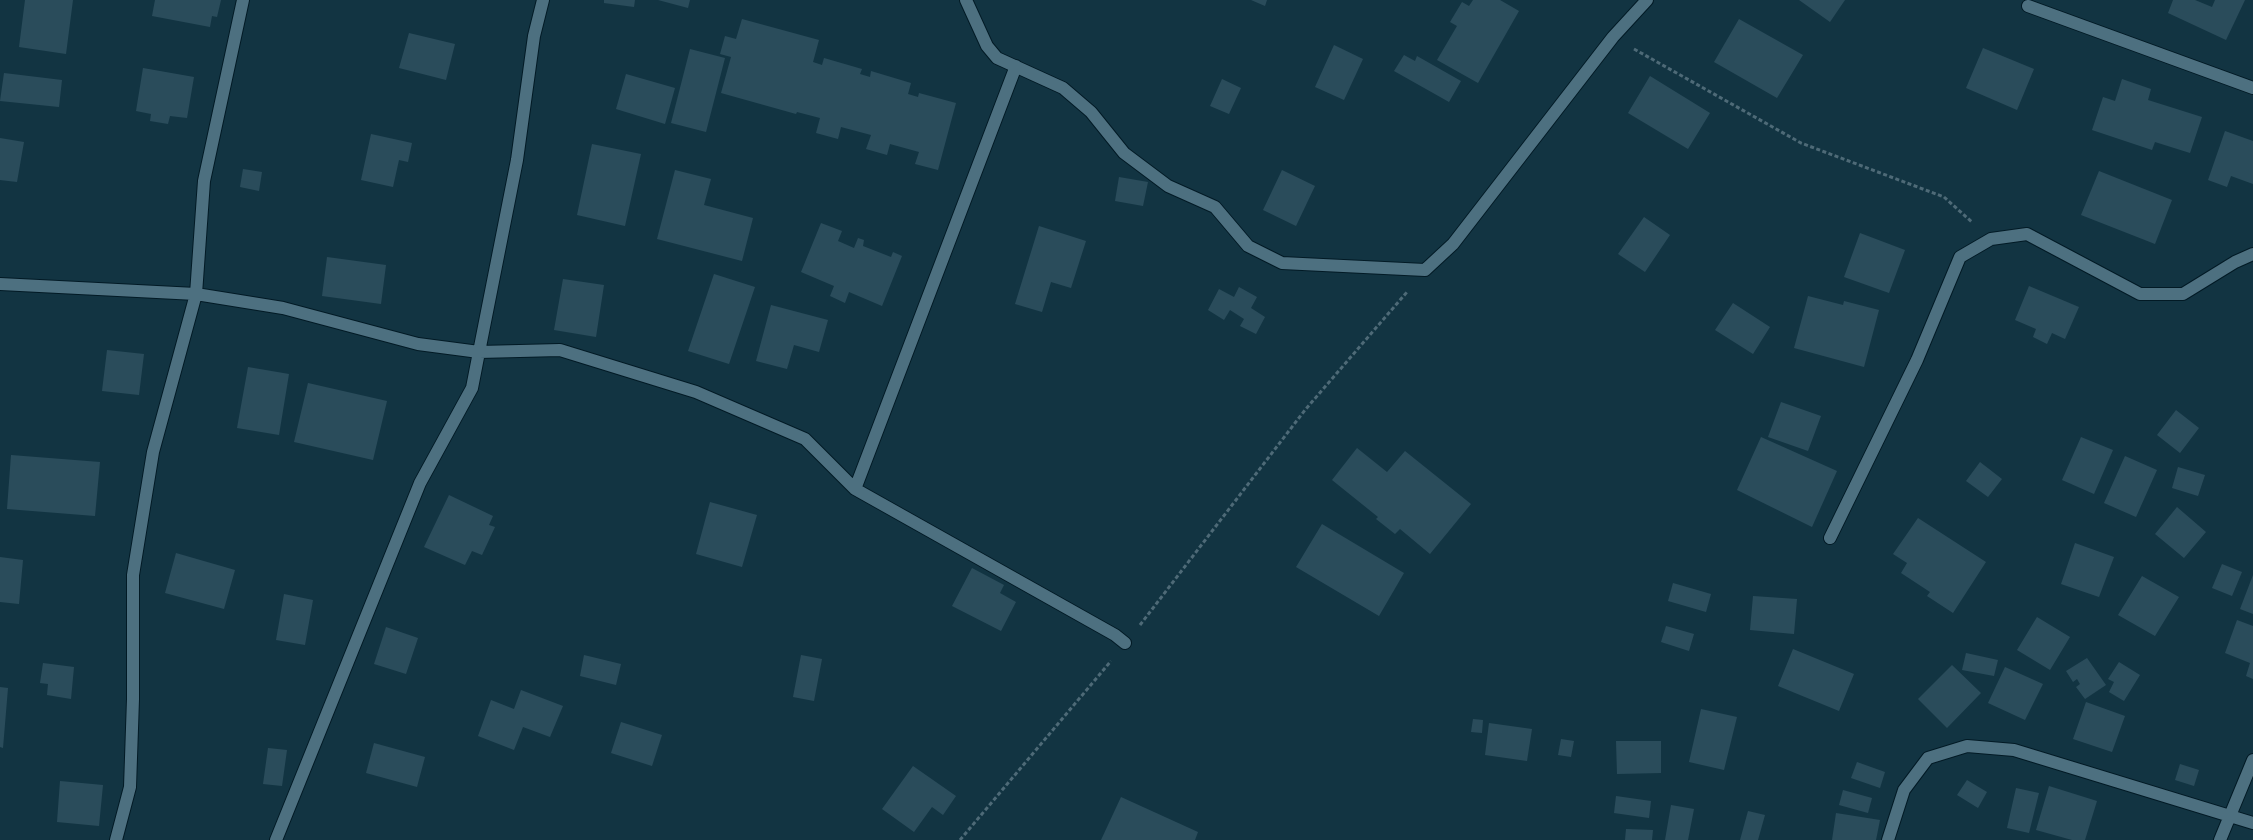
<!DOCTYPE html>
<style>
body{margin:0}
canvas{display:block;background:#123442}
</style>
<canvas width="2253" height="840"></canvas>
<script>
const ctx = document.querySelector('canvas').getContext('2d');
ctx.lineJoin = 'round';
function paint(path, color) { ctx.fillStyle = color; ctx.fill(path, 'evenodd'); }
const shape = rows => new Path2D(rows.map(r => 'M' + r).join(''));
function stroke(path, color, width, dash) { ctx.strokeStyle = color; ctx.lineWidth = width; ctx.lineCap = dash ? 'butt' : 'round'; ctx.setLineDash(dash || []); ctx.stroke(path); }
const building = shape([
 [25,0,73,0,66,54,19,47],
 [155,0,221,0,217,17,212,16,210,27,152,16],
 [604,0,635,0,634,7,604,3],
 [658,0,690,0,688,8],
 [1251,0,1267,0,1265,6],
 [1473,0,1500,0,1519,11,1478,83,1437,60,1457,26,1450,22,1462,2,1469,6],
 [1799,0,1845,0,1830,22],
 [2173,0,2195,0,2212,7,2215,0,2245,0,2226,40,2168,13],
 [742,19,819,40,813,62,822,65,824,58,862,69,860,74,870,77,871,71,911,83,908,94,918,97,919,93,956,103,938,170,915,164,919,152,890,144,887,155,866,149,871,135,841,127,838,139,816,133,820,118,797,112,796,114,721,93,731,57,720,54,725,36,736,39],
 [1739,19,1803,55,1777,98,1714,62],
 [409,33,455,44,446,80,399,68],
 [1334,45,1363,59,1344,100,1315,87],
 [1983,48,2034,69,2017,110,1966,88],
 [690,49,725,58,706,132,671,123],
 [1404,55,1415,61,1417,56,1461,81,1449,102,1394,71],
 [143,68,194,77,187,118,170,116,168,124,150,121,151,114,136,111],
 [4,73,62,80,59,107,0,101],
 [626,74,675,88,665,124,616,109],
 [1650,76,1710,113,1688,149,1628,113],
 [1222,79,1241,88,1229,114,1210,106],
 [2122,79,2151,89,2148,100,2202,117,2190,153,2155,142,2152,150,2092,130,2103,97,2115,101],
 [2225,131,2253,141,2253,184,2231,176,2227,187,2208,180],
 [371,134,412,143,408,162,399,160,393,187,361,180],
 [0,138,24,142,17,182,0,180],
 [592,144,641,154,625,226,577,215],
 [243,169,262,172,259,191,240,187],
 [675,170,711,179,704,205,753,218,742,261,657,239],
 [1282,170,1315,186,1296,226,1263,210],
 [2099,171,2172,200,2155,244,2081,215],
 [1119,177,1148,182,1143,206,1115,201],
 [1644,217,1670,235,1645,272,1618,254],
 [821,223,842,231,838,241,854,248,858,238,864,240,863,246,891,257,893,252,902,256,882,306,849,292,845,303,830,296,834,286,801,272],
 [1039,226,1086,241,1071,288,1051,282,1042,312,1015,304],
 [1860,233,1905,250,1889,293,1844,277],
 [327,257,386,265,381,304,322,296],
 [714,274,755,287,729,364,688,351],
 [563,279,604,285,596,337,554,330],
 [2029,286,2079,307,2065,339,2052,333,2047,344,2033,337,2036,329,2015,320],
 [1239,287,1257,297,1251,308,1265,317,1256,334,1240,326,1244,319,1230,310,1224,320,1208,310,1219,289,1234,297],
 [1808,296,1843,305,1844,301,1879,310,1864,367,1794,348],
 [1733,303,1770,327,1753,354,1715,330],
 [771,305,828,320,819,352,794,345,787,369,756,361],
 [107,350,144,354,139,395,102,391],
 [248,367,289,374,279,435,237,428],
 [308,383,387,401,373,460,294,442],
 [1781,402,1821,416,1808,451,1768,437],
 [2176,410,2199,428,2180,453,2157,435],
 [1761,437,1837,471,1812,527,1737,490],
 [2081,437,2113,450,2094,494,2062,480],
 [1357,448,1387,472,1405,451,1471,504,1430,554,1400,529,1395,534,1376,519,1378,517,1332,480],
 [11,455,100,462,95,516,7,509],
 [2125,456,2157,470,2136,517,2104,503],
 [1980,462,2002,479,1988,497,1966,481],
 [2178,467,2205,475,2198,496,2172,488],
 [449,495,493,516,489,525,495,527,482,555,472,551,465,565,424,547],
 [710,502,757,515,742,567,696,554],
 [2177,507,2206,532,2184,558,2155,534],
 [1918,518,1986,562,1953,613,1927,596,1930,592,1901,573,1907,563,1893,554],
 [1322,524,1404,573,1379,616,1296,567],
 [2075,543,2114,557,2099,597,2061,584],
 [176,553,235,570,224,609,165,593],
 [0,557,23,560,19,604,0,602],
 [2222,564,2242,572,2232,596,2212,588],
 [972,568,1004,585,1000,593,1016,602,1001,631,952,606],
 [2253,575,2253,614,2240,609],
 [2142,576,2179,597,2155,636,2118,615],
 [1673,583,1711,594,1706,612,1668,601],
 [284,594,313,600,305,645,276,640],
 [1753,596,1797,599,1794,634,1750,630],
 [2037,617,2070,637,2050,670,2017,650],
 [2237,620,2253,626,2253,679,2246,676,2250,663,2225,653],
 [1666,626,1694,634,1689,651,1661,642],
 [386,627,418,638,406,674,374,664],
 [1793,649,1854,674,1839,711,1778,686],
 [1966,653,1998,660,1994,676,1962,670],
 [584,655,621,664,616,685,580,676],
 [801,655,822,659,814,701,793,697],
 [2087,658,2106,685,2085,699,2076,687,2080,684,2077,679,2073,682,2066,671],
 [2119,662,2140,675,2124,701,2109,692,2114,682,2108,679],
 [43,663,74,667,71,699,47,695,48,684,40,683],
 [1952,665,1981,693,1947,728,1918,699],
 [2005,667,2043,684,2025,720,1988,703],
 [0,687,8,688,3,748,0,747],
 [521,690,563,706,550,737,523,727,514,750,478,736,491,700,514,709],
 [2086,702,2125,716,2112,752,2073,739],
 [1701,709,1737,717,1724,770,1689,762],
 [1473,719,1483,720,1482,733,1471,732],
 [621,722,662,735,652,766,611,753],
 [1489,723,1532,729,1527,761,1485,755],
 [1561,739,1574,741,1571,757,1558,755],
 [1616,741,1661,741,1661,773,1617,774],
 [374,743,425,757,417,787,366,773],
 [268,748,287,750,282,786,263,784],
 [1857,762,1885,772,1880,788,1851,778],
 [2180,764,2199,770,2194,786,2175,780],
 [913,766,956,796,943,815,932,807,914,832,882,809],
 [1967,780,1987,792,1978,808,1957,795],
 [60,781,103,785,99,826,57,822],
 [2049,786,2097,801,2085,840,2072,840,2036,830],
 [2016,788,2039,793,2029,833,2007,828],
 [1843,790,1872,798,1868,813,1839,805],
 [1616,796,1651,801,1649,818,1614,813],
 [1121,797,1198,832,1195,840,1101,840],
 [1671,805,1694,809,1688,840,1665,840],
 [1748,811,1765,815,1758,840,1740,840],
 [1836,813,1880,820,1876,840,1832,840],
 [1626,829,1653,830,1652,840,1625,840]
]);
const path = shape([
 [1634,49,1801,143,1944,197,1973,223],
 [1140,625,1305,410,1407,292],
 [960,840,1111,661]
]);
const street = shape([
 [966,0,987,46,997,58,1063,88,1091,112,1124,153,1168,186,1215,207,1248,246,1282,263,1425,270,1453,244,1613,37,1647,0],
 [2028,6,2253,88],
 [0,284,196,294,283,308,418,344,479,352,517,160,534,36,543,0],
 [855,489,1016,66],
 [1830,538,1917,360,1960,257,1991,239,2027,234,2140,294,2183,294,2235,262,2253,254],
 [116,840,130,787,133,699,133,575,153,452,196,294,204,181,243,0],
 [276,840,420,483,472,388,479,352,560,350,696,392,805,439,855,489,1115,635,1125,643],
 [1888,840,1904,790,1928,758,1967,746,2014,750,2253,823],
 [2220,840,2253,760]
]);
paint(building, '#2a4c5b');
stroke(street, '#021a25', 14);
stroke(path, '#4e6a77', 3, [4, 2.5]);
stroke(street, '#4d7080', 12);
</script>
